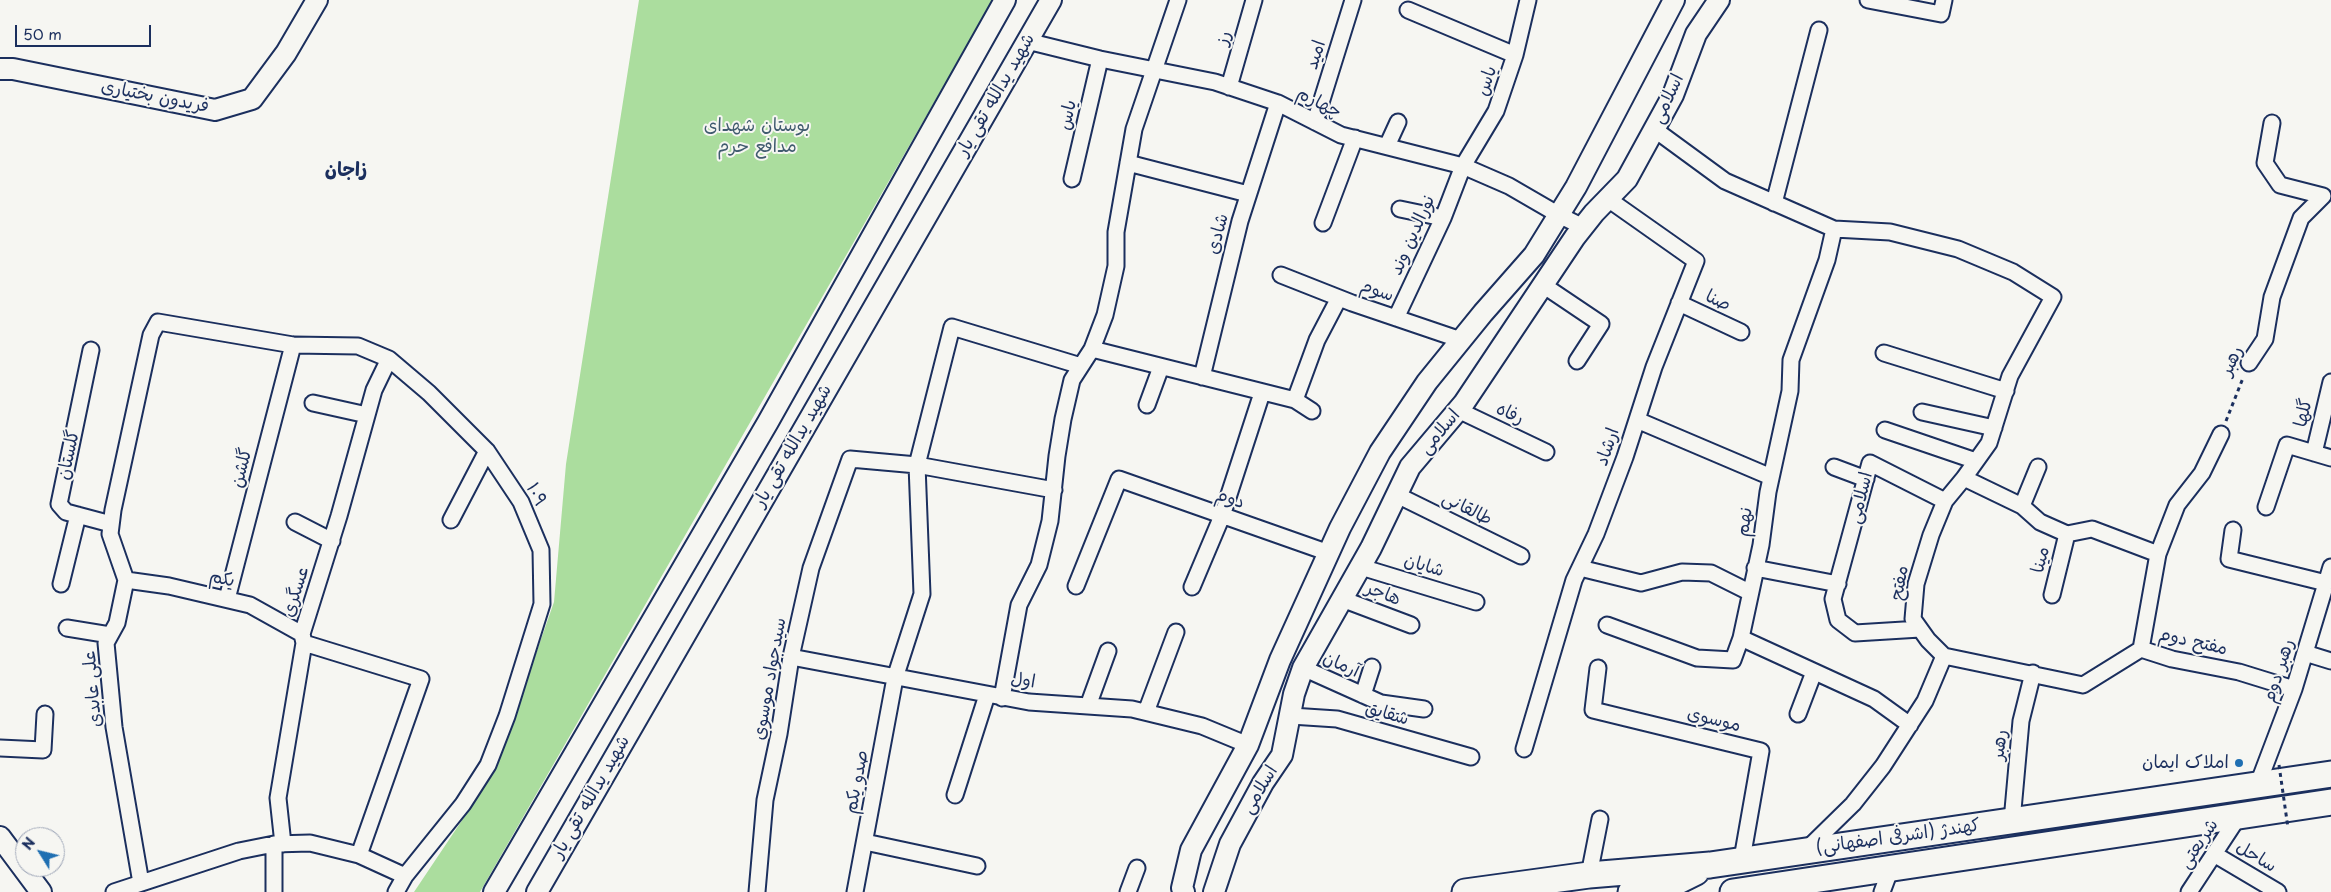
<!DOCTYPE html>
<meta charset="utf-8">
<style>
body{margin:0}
#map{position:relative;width:2331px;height:892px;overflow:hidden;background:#f6f6f2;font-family:"Playpen Sans",sans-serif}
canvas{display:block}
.north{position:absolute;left:15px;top:827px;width:50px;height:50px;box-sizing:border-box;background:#f6f6f2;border:1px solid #9ea6b7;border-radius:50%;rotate:306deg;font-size:14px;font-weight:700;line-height:20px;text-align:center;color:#1b2f5e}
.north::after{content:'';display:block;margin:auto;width:18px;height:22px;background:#1f6fb2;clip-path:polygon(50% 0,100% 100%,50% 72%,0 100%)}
.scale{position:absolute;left:15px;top:25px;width:136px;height:22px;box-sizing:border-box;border:2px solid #1b2f5e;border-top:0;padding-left:6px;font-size:15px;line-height:18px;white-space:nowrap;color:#1b2f5e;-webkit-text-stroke:4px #f6f6f2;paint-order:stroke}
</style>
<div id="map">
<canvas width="2331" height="892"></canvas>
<div class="north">N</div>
<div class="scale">50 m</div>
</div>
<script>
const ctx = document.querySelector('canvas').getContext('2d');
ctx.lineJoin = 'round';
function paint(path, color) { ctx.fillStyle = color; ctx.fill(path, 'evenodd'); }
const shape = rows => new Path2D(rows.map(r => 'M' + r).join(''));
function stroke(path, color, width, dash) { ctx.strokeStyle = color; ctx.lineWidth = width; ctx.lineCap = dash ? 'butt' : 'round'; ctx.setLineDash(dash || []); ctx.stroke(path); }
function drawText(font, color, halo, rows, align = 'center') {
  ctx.font = font + ' "Playpen Sans","Playpen Sans Arabic",sans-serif'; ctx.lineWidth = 4; ctx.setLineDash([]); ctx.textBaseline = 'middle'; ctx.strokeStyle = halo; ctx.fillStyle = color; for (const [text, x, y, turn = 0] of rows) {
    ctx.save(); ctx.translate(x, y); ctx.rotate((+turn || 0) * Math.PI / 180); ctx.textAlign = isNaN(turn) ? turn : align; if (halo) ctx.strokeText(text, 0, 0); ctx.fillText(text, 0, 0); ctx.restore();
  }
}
const green = shape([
 [639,0,993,0,480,892,414,892,495,771,554,602,566,464]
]);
const path = shape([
 [2226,421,2243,378]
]);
const minor = shape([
 [1868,0,1941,14,1944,0],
 [1408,10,1515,55],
 [1027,41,1100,59,1215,82,1278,103,1341,135,1463,166,1509,186,1559,215,1583,227],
 [1229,87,1254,0],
 [1315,122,1353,0],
 [1654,129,1725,181,1834,229,1890,232,1958,249,2013,272,2053,297,2010,376,1989,443,1964,478,1945,501,1931,535,1916,584,1913,619,1928,640,1944,656,1925,701,1883,766,1853,804,1806,850],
 [1387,146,1398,122],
 [1128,163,1248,194],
 [1072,179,1100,59],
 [1774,203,1819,30],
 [1400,209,1443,218],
 [1323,223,1355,138],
 [1834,229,1827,260,1791,360,1790,391,1768,492,1761,545,1741,638,1874,699,1910,725],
 [1281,275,1352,303,1461,340],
 [1543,285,1601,324,1577,361],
 [1679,303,1741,332],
 [1396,318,1443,218,1463,166,1496,111,1515,55,1528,0],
 [1092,349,1295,400,1312,411],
 [91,350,59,504,66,512,111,524],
 [1884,353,2006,391],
 [2249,363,2265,339,2272,297,2301,218,2323,196,2280,185,2265,163,2272,123],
 [1202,377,1240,221,1278,103],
 [1295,400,1317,340,1339,298],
 [313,403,367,415],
 [1147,405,1161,367],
 [1458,410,1546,452],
 [1922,412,1994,428],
 [1637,420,1771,477],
 [1885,430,1976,461],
 [2314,453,2331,382],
 [1834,467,1866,479],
 [1964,478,2022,506,2040,522,2067,534,2092,529,2158,554],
 [1397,495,1521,556],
 [2022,506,2038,467],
 [2266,507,2287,445,2331,458],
 [451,520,487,451],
 [295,522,332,541],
 [2233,530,2229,559,2326,583],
 [1361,567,1476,602],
 [1580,568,1641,583,1682,572,1711,573,1749,592],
 [1755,568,1838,584],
 [126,580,169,586,250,605,302,634],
 [61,584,78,515],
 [1076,586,1119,479,1329,553],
 [1192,587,1222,516,1262,393],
 [2052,595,2067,534],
 [227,599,293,345],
 [1342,599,1411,625],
 [1607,625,1697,658,1733,660,1741,638],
 [67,628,110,635],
 [1920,629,1855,633,1838,620,1833,599,1870,463,1945,501],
 [304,643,421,679,359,855],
 [2141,649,2158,554,2177,505,2202,473,2221,434],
 [2305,653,2331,661],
 [1944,656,2083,685,2141,649,2172,659,2239,672,2294,689],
 [791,657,1029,702,1132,709,1202,726,1248,745],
 [1303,668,1381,703,1424,709],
 [1598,668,1593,710,1761,751,1742,859],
 [1363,695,1372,667],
 [1002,698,1019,605,1039,565,1050,521,1057,456,1063,419,1072,380,1092,349,1105,315,1116,266,1116,232,1134,129,1178,0],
 [1088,706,1108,651],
 [1146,712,1176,632],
 [1798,714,1814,672],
 [1291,716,1337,719,1471,757],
 [0,748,43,750,45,714],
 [1524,749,1574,580,1596,534,1625,457,1654,367,1696,261,1608,199],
 [2258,784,2294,689,2331,567],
 [955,795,987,695],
 [2012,821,2021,721,2033,673],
 [865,842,977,866],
 [274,844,274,892],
 [283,844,278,798,304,643,302,634,339,516,374,390,389,359],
 [2214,854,2278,892],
 [1589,875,1600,819],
 [141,883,114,727,106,643,117,623,126,580,110,534,113,510,151,335,158,322,293,345,358,346,389,359,429,393,487,451,521,502,541,550,542,604,507,716,488,765,463,804,405,876,396,892],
 [114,892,239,851,274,844,310,843,359,855,405,876],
 [757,892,765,800,779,734,791,657,811,568,850,459,917,465,1054,490],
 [855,892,895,678,922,594,917,465,952,327,1081,366],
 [1128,892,1137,868],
 [1882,892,1891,868],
 [2189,892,2239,816]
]);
const tertiary = shape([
 [0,69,13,69,215,110,252,99,286,53,317,0],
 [0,837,41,892],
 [494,892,768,422,1005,0],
 [537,892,1051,0],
 [1184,892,1182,888,1191,850,1248,745,1280,660,1340,528,1380,452,1427,382,1483,313,1534,255,1576,187,1674,0],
 [1214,892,1230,844,1263,783,1282,755,1294,694,1303,668,1371,548,1410,467,1464,403,1575,237,1594,213,1627,179,1673,95,1696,34,1719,0]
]);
const primary = shape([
 [1465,892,1589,875,1710,865,2331,774],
 [1631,892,1668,886,1696,872],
 [1733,892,2331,802]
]);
const pathBridge = shape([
 [2279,765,2288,828]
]);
const markers = [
 [2239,763,5,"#1f6fb2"]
];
const streetNames = [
 ["رز",1224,38,-74],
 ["امید",1316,55,-72],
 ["یاس",1487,81,-71],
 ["شهید یدالله تقی یار",996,95,-60],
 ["فریدون بختیاری",155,97,11],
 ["اسلامی",1668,99,-65],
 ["چهارم",1319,103,27],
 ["یاس",1068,115,-77],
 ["شادی",1218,234,-75],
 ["نورالدین وند",1413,235,-66],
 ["سوم",1377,291,19],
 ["صنا",1718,301,25],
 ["رهبر",2232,361,-65],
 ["گلها",2304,413,-77],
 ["رفاه",1510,414,25],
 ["اسلامی",1440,432,-50],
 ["شهید یدالله تقی یار",793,446,-60],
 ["ارشاد",1608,447,-71],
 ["گلستان",69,455,-78],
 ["گلشن",242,468,-76],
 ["۱۰۹",536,495,62],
 ["اسلامی",1861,498,-76],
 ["دوم",1230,499,19],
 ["طالقانی",1467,509,27],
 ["نهم",1745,522,-82],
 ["مینا",2041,560,-76],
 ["شایان",1424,566,17],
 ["یکم",222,579,13],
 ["مفتح",1900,583,-80],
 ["عسگری",296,592,-72],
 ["هاجر",1383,594,21],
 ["مفتح دوم",2193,642,13],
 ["آرمان",1341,665,24],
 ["رهبر دوم",2279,671,-72],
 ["سیدجواد موسوی",770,679,-80],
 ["اول",1023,681,8],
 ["علی عابدی",93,689,-95],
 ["شقایق",1387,714,16],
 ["موسوی",1714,720,14],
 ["رهبر",2000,745,-84],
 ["صدو یکم",857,782,-79],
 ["اسلامی",1260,790,-59],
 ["شهید یدالله تقی یار",591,797,-60],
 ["کهندژ (اشرفی اصفهانی)",1898,837,-8],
 ["شریعتی",2199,844,-56],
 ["ساحل",2256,857,31]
];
const parkNames = [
 ["بوستان شهدای",757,126],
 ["مدافع حرم",757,147]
];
const poiNames = [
 ["املاک ایمان",2229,763]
];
const neighbourhoodNames = [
 ["زاجان",346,171]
];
paint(green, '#abdd9e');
stroke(minor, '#1b2f5e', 19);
stroke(tertiary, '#1b2f5e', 24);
stroke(primary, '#1b2f5e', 29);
stroke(path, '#1b2f5e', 3, [4, 4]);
stroke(minor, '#f6f6f2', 15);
stroke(tertiary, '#f6f6f2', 20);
stroke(primary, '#f6f6f2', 25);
stroke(pathBridge, '#1b2f5e', 3, [4, 4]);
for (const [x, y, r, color] of markers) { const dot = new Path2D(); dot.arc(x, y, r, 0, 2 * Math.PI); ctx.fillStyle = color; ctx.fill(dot); stroke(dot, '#f6f6f2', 2); }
drawText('18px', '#1b2f5e', '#f6f6f2', streetNames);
drawText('18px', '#3f5a6e', '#f6f6f2', parkNames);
drawText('18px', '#1b2f5e', '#f6f6f2', poiNames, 'right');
drawText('bold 19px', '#1b2f5e', '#f6f6f2', neighbourhoodNames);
</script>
